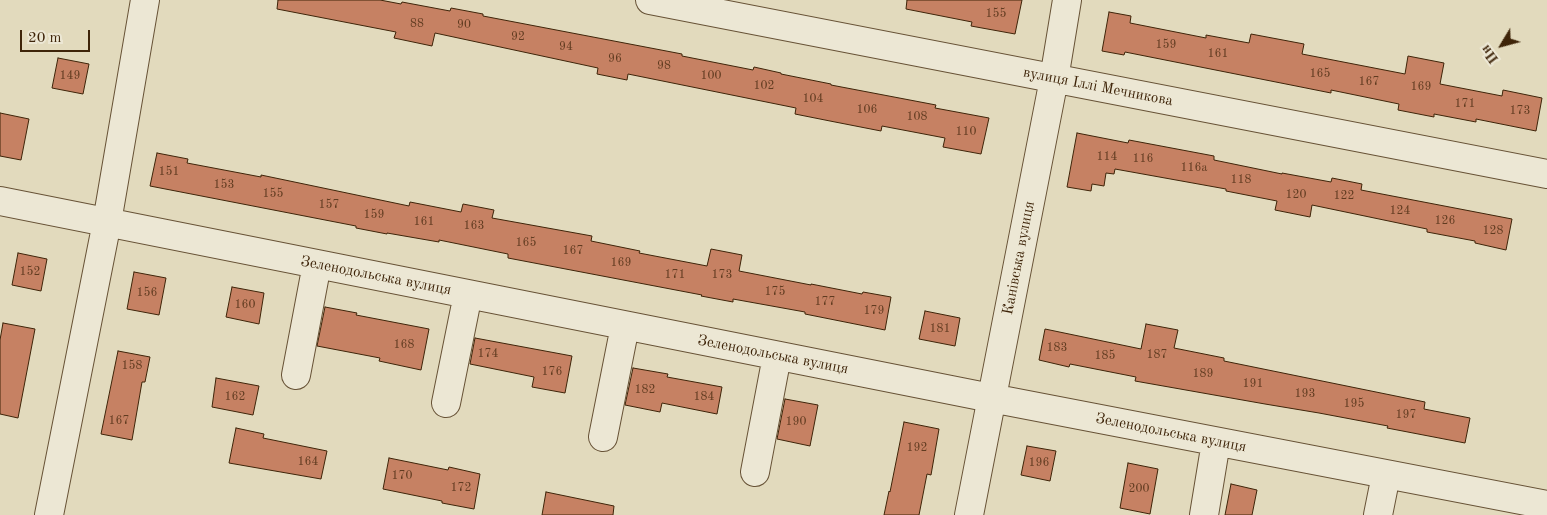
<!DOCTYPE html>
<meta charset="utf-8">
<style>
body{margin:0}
#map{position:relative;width:1547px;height:515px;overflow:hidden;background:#e2dabd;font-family:"Old Standard TT",serif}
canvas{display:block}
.north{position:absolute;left:1477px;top:20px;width:50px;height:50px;-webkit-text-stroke:4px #ece7d4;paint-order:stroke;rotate:233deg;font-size:14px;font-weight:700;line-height:20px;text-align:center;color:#3e2409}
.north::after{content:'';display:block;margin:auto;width:18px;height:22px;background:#3e2409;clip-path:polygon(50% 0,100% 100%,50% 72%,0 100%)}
.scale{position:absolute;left:20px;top:30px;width:70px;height:22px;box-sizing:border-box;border:2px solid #3e2409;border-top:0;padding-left:6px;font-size:15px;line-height:18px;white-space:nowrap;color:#3e2409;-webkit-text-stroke:4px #ece7d4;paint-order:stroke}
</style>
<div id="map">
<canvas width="1547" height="515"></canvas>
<div class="north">Пн</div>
<div class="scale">20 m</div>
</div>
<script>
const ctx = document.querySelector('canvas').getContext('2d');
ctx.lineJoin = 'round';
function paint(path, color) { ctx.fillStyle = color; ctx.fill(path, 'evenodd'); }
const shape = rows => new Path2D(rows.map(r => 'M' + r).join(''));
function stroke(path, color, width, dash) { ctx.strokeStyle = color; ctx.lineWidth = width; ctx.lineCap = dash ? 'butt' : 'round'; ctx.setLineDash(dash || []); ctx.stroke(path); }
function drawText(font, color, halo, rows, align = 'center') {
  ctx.font = font + ' "Old Standard TT",serif'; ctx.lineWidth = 4.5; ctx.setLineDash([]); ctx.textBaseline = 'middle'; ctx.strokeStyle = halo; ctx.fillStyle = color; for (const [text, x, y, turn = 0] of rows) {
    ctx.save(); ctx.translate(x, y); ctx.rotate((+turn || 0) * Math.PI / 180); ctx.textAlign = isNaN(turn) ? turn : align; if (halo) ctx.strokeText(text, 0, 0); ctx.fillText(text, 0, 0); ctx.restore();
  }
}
const building = shape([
 [278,0,380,0,401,4,402,2,450,11,451,8,483,14,483,16,682,54,682,56,753,70,754,67,781,73,781,74,831,84,831,85,936,105,935,108,989,118,981,154,943,147,945,138,882,126,881,131,830,121,795,114,796,108,628,74,627,80,597,74,598,68,435,33,432,46,394,38,396,32,277,9,278,0],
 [907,0,1022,0,1015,34,971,26,972,22,906,9,907,0],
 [1109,12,1131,16,1130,23,1206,38,1206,35,1249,43,1251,34,1304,44,1302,54,1405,74,1408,56,1444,63,1440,84,1502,96,1503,90,1542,98,1536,131,1476,119,1476,122,1434,114,1434,117,1398,110,1399,104,1331,90,1331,93,1296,86,1125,52,1124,55,1102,51,1109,12],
 [58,58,89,64,83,94,52,88,58,58],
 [0,113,29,119,21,160,0,156,0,113],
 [1077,133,1128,143,1129,140,1214,156,1214,160,1282,174,1282,173,1331,182,1332,178,1362,184,1361,190,1512,219,1506,250,1475,243,1475,241,1427,232,1427,229,1312,205,1310,217,1275,210,1277,201,1226,191,1226,189,1115,169,1114,174,1106,173,1104,186,1092,184,1091,191,1067,187,1077,133],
 [157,153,188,159,187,163,261,177,261,175,409,206,410,202,461,212,463,204,494,210,492,218,592,236,591,241,640,251,639,253,707,266,711,249,742,255,739,271,811,285,811,284,862,294,863,292,891,297,885,330,805,314,805,312,733,299,733,302,701,296,702,295,508,258,508,254,439,240,439,242,387,233,387,234,356,228,356,226,150,186,157,153],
 [18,253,47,259,41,291,12,285,18,253],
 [134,272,166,278,159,315,127,309,134,272],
 [232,287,264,293,259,324,226,317,232,287],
 [325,307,357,313,356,315,429,329,421,370,379,361,380,358,317,346,325,307],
 [925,311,960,318,955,346,919,339,925,311],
 [3,323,35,329,18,418,0,414,0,340,3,323],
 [1146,324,1178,330,1174,348,1224,358,1224,361,1425,402,1424,409,1470,418,1465,443,1387,428,1388,426,1319,413,1265,404,1135,381,1136,377,1070,364,1069,367,1039,360,1045,329,1141,349,1146,324],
 [475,338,572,356,565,393,532,387,534,377,470,364,475,338],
 [118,351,150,357,145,382,142,382,132,440,101,434,118,351],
 [633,368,668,374,667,377,722,387,717,414,662,403,660,412,625,405,633,368],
 [216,378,259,386,253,415,212,407,216,378],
 [785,399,818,405,810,446,777,439,785,399],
 [904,422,939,429,931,475,927,474,919,515,884,515,889,491,890,492,904,422],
 [236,428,264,434,263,438,327,451,321,479,229,463,236,428],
 [1027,446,1056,451,1050,481,1021,475,1027,446],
 [389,458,448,470,449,467,480,474,474,509,442,503,442,501,383,489,389,458],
 [1128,463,1158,469,1150,514,1120,508,1128,463],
 [1231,484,1257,490,1252,515,1225,515,1231,484],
 [546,492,614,506,613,515,542,515,546,492]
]);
const minor = shape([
 [650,0,1547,174],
 [0,201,991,398,1547,505],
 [296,375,317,264],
 [446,403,468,294],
 [603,437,625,326],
 [755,472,777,356],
 [49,515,107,222,145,0],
 [969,515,1054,79,1067,0],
 [1204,515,1216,442],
 [1378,515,1386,475]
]);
const numberNames = [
 ["155",996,14],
 ["88",417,24],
 ["90",464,25],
 ["92",518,37],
 ["159",1166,45],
 ["94",566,47],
 ["161",1218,54],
 ["96",615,59],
 ["98",664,66],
 ["165",1320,74],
 ["149",70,76],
 ["100",711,76],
 ["167",1369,82],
 ["102",764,86],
 ["169",1421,87],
 ["104",813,99],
 ["171",1465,104],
 ["106",867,110],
 ["173",1520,111],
 ["108",917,117],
 ["110",966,132],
 ["114",1107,157],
 ["116",1143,159],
 ["116а",1194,168],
 ["151",169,172],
 ["118",1241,180],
 ["153",224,185],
 ["155",273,194],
 ["120",1296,195],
 ["122",1344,196],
 ["157",329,205],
 ["124",1400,211],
 ["159",374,215],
 ["126",1445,221],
 ["161",424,222],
 ["163",474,226],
 ["128",1493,231],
 ["165",526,243],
 ["167",573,251],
 ["169",621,263],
 ["152",30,272],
 ["171",675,275],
 ["173",722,275],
 ["175",775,292],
 ["156",147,293],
 ["177",825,302],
 ["160",245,305],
 ["179",874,311],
 ["181",940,329],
 ["168",404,345],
 ["183",1057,348],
 ["174",488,354],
 ["187",1157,355],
 ["185",1105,356],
 ["158",132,366],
 ["176",552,372],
 ["189",1203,374],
 ["191",1253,384],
 ["182",645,390],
 ["193",1305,394],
 ["162",235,397],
 ["184",704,397],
 ["195",1354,404],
 ["197",1406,415],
 ["167",119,421],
 ["190",796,422],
 ["192",917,448],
 ["164",308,462],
 ["196",1039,463],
 ["170",402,476],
 ["172",461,488],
 ["200",1139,489]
];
const streetNames = [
 ["вулиця Іллі Мечникова",1098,87,11],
 ["Канівська вулиця",1019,258,-79],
 ["Зеленодольська вулиця",376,276,11],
 ["Зеленодольська вулиця",773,355,11],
 ["Зеленодольська вулиця",1171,433,11]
];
paint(building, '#c68163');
stroke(building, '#3e2409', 1);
stroke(minor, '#675236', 30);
stroke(minor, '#ece7d4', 28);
drawText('12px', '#603b20', null, numberNames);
drawText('15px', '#3e2409', '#ece7d4', streetNames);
</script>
